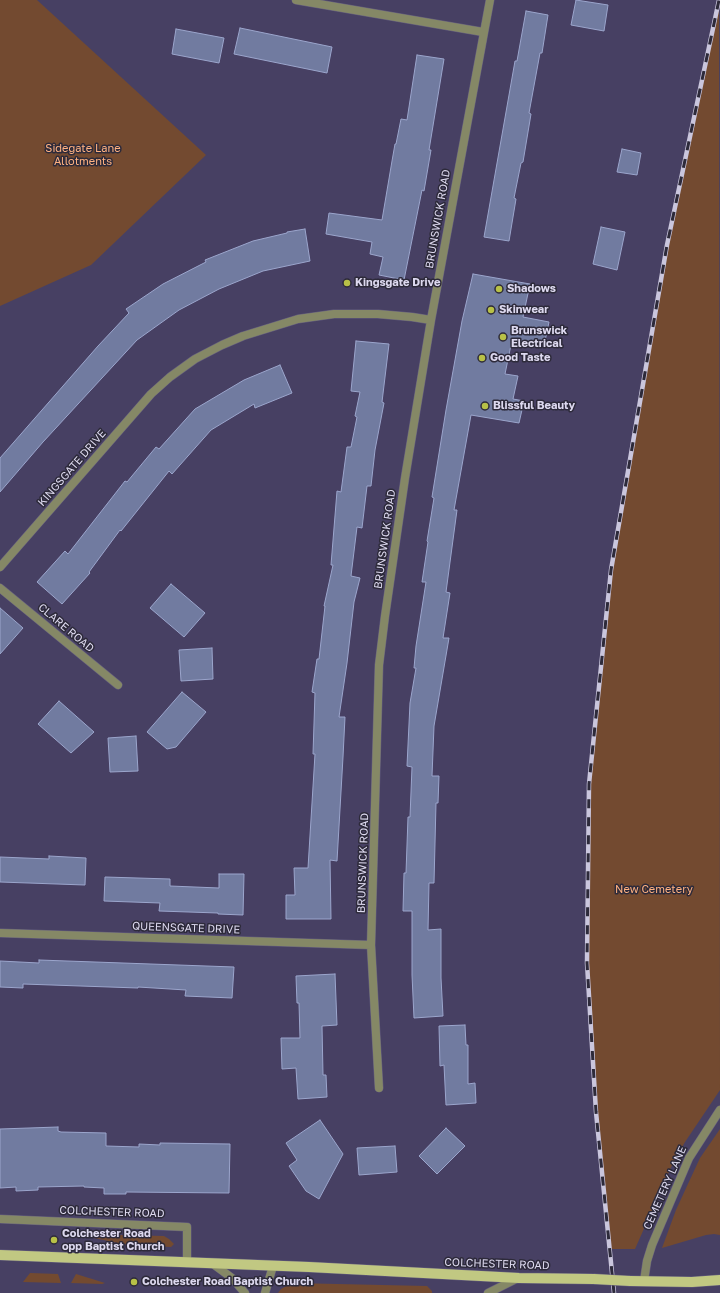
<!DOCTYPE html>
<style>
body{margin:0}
canvas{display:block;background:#474063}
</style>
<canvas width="720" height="1293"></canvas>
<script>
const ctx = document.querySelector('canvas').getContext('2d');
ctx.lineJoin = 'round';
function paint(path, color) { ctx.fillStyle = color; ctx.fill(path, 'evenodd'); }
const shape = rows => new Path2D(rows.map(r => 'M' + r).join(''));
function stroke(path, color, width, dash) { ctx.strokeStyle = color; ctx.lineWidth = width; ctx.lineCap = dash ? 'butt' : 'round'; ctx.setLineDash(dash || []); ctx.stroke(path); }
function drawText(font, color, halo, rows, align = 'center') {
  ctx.font = font + ' "Golos Text",sans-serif'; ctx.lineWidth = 3; ctx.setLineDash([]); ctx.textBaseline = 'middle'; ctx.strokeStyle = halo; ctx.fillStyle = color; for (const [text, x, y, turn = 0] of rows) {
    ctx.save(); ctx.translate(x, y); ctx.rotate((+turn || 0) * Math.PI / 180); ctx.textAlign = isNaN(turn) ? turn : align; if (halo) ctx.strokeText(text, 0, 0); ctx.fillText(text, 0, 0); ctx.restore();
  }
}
const green = shape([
 [0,0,37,0,206,155,91,265,0,306],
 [719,0,720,1090,685,1142,673,1163,635,1249,610,1249,596,1112,587,963,589,784,611,570,667,245],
 [720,1129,720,1235,714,1234,706,1235,662,1248,676,1210,687,1186,700,1158],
 [74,1234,164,1236,169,1239,174,1244,171,1247,128,1245],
 [30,1273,58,1274,61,1283,23,1282],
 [76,1274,105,1283,102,1284,71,1283],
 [292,1283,427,1286,432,1291,432,1293,278,1293,281,1289]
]);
const building = shape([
 [576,0,608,5,604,31,571,25,576,0],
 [526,11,548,15,542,53,540,53,529,113,531,114,523,162,521,163,514,198,516,199,509,241,484,237,515,61,517,61,526,11],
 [240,28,332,47,327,73,234,54,240,28],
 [176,29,224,38,219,63,172,54,176,29],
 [417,55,444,59,429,150,431,150,424,191,422,190,404,280,379,275,383,257,370,254,372,242,326,234,329,213,382,220,392,161,395,144,396,144,401,119,407,120,417,55],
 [622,149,641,153,637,175,617,172,622,149],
 [601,227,625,232,617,270,593,264,601,227],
 [305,229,310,261,263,271,219,289,179,310,137,340,43,442,0,492,0,458,98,346,129,313,126,309,163,284,206,262,205,260,253,241,287,233,287,232,305,229],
 [473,274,530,284,523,317,549,322,544,346,512,340,505,374,518,376,513,399,524,401,519,423,471,415,454,510,457,510,446,592,450,593,443,638,449,638,434,726,432,776,439,776,438,803,436,803,434,883,429,883,428,930,441,929,441,978,443,1016,414,1018,412,975,412,911,403,911,404,873,406,873,408,817,410,817,412,767,407,766,410,703,416,668,414,668,416,646,426,582,422,582,428,542,427,541,434,498,432,497,446,410,462,321,473,274],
 [356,341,389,344,382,402,384,403,375,450,371,486,367,486,362,528,357,527,351,576,360,578,354,602,347,663,339,717,345,717,343,757,337,861,330,860,331,919,286,919,286,895,295,895,294,868,308,868,315,754,313,754,315,693,312,692,317,659,319,659,325,606,324,606,333,565,331,565,337,491,341,492,347,447,351,447,357,417,355,416,360,392,351,391,356,341],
 [280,365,292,393,255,408,254,404,211,430,172,474,169,471,121,531,120,530,89,572,90,573,62,604,37,582,65,551,68,554,125,481,127,482,156,447,159,449,195,409,244,380,280,365],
 [171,584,205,613,184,637,150,608,171,584],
 [0,608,23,628,0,654,0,608],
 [212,648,213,679,181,681,179,650,212,648],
 [182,692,206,712,176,747,167,749,147,732,182,692],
 [59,701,94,732,71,753,38,724,59,701],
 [136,736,138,771,110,772,108,738,136,736],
 [49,856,86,858,85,885,0,882,0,857,49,859,49,856],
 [219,874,244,874,243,915,218,914,218,913,159,911,160,903,104,901,105,877,170,879,170,886,219,888,219,874],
 [39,960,234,967,232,998,185,996,186,990,138,987,138,988,23,984,23,988,0,987,0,961,39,963,39,960],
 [335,974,337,1025,322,1026,323,1075,326,1075,327,1097,298,1099,296,1068,282,1069,281,1038,300,1038,299,1003,297,1003,296,976,335,974],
 [465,1025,466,1045,468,1045,468,1084,475,1083,476,1103,446,1105,444,1065,440,1066,439,1026,465,1025],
 [320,1120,343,1154,319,1199,306,1191,289,1166,297,1160,286,1143,320,1120],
 [58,1127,58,1131,61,1132,106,1133,106,1146,139,1147,139,1144,160,1145,160,1143,230,1144,229,1193,126,1192,126,1194,104,1194,104,1188,84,1187,84,1186,38,1187,38,1190,16,1191,16,1187,0,1188,0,1129,58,1127],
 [446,1128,465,1146,437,1174,419,1156,446,1128],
 [395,1146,397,1172,359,1175,357,1148,395,1146]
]);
const minor = shape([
 [296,0,483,32],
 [0,567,151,394,170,377,195,359,222,345,243,336,298,319,334,314,378,314,412,317,431,320],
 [0,588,118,685],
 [0,933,371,945],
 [379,1088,371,945,379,665,385,616,405,478,431,320,490,0],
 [0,1219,187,1227,187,1263],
 [644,1281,647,1261,652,1245,689,1158,720,1110]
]);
const tertiary = shape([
 [213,1264,232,1278,245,1293],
 [265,1293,273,1266],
 [488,1293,518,1278]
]);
const primary = shape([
 [0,1255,309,1267,519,1278,594,1279],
 [630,1281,692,1282,720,1280]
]);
const rail = shape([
 [614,1293,596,1112,587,963,589,784,611,570,667,245,719,0]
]);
const primaryBridge = shape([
 [594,1279,630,1281]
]);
const markers = [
 [347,283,4,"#b8c147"],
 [499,289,4,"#b8c147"],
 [491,310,4,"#b8c147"],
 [503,337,4,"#b8c147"],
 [482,358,4,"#b8c147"],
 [485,406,4,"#b8c147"],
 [54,1240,4,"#b8c147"],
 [134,1282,4,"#b8c147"]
];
const parkNames = [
 ["Sidegate Lane",83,149],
 ["Allotments",83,162],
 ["New Cemetery",654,890]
];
const streetNames = [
 ["BRUNSWICK ROAD",438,219,-80],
 ["KINGSGATE DRIVE",72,468,-49],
 ["BRUNSWICK ROAD",385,539,-82],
 ["CLARE ROAD",66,628,40],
 ["BRUNSWICK ROAD",363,863,-88],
 ["QUEENSGATE DRIVE",186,928,2],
 ["CEMETERY LANE",665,1188,-66],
 ["COLCHESTER ROAD",112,1212,2],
 ["COLCHESTER ROAD",497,1264,2]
];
const poiNames = [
 ["Kingsgate Drive",355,283],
 ["Shadows",507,289],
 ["Skinwear",499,310],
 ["Brunswick",511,331],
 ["Electrical",511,344],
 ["Good Taste",490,358],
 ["Blissful Beauty",493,406],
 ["Colchester Road",62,1234],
 ["opp Baptist Church",62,1247],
 ["Colchester Road Baptist Church",142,1282]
];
paint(green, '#734a30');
paint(building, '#717ba0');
stroke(building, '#9ba5cc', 1);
stroke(minor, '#655f7f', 9);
stroke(tertiary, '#655f7f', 9);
stroke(primary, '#655f7f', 11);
stroke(minor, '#858866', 8);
stroke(tertiary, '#858866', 8);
stroke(primary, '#c1c882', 10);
stroke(rail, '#cac6dd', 4.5);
stroke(rail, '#2d2a3a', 3, [9]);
stroke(primaryBridge, '#655f7f', 11, []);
stroke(primaryBridge, '#c1c882', 10);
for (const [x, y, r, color] of markers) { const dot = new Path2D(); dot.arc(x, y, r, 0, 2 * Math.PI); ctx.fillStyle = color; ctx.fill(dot); stroke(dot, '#2d2a3a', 1.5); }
drawText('11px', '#ffb281', '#2d2a3a', parkNames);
drawText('11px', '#ddd9ef', '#2d2a3a', streetNames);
drawText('bold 11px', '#ddd9ef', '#2d2a3a', poiNames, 'left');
</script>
